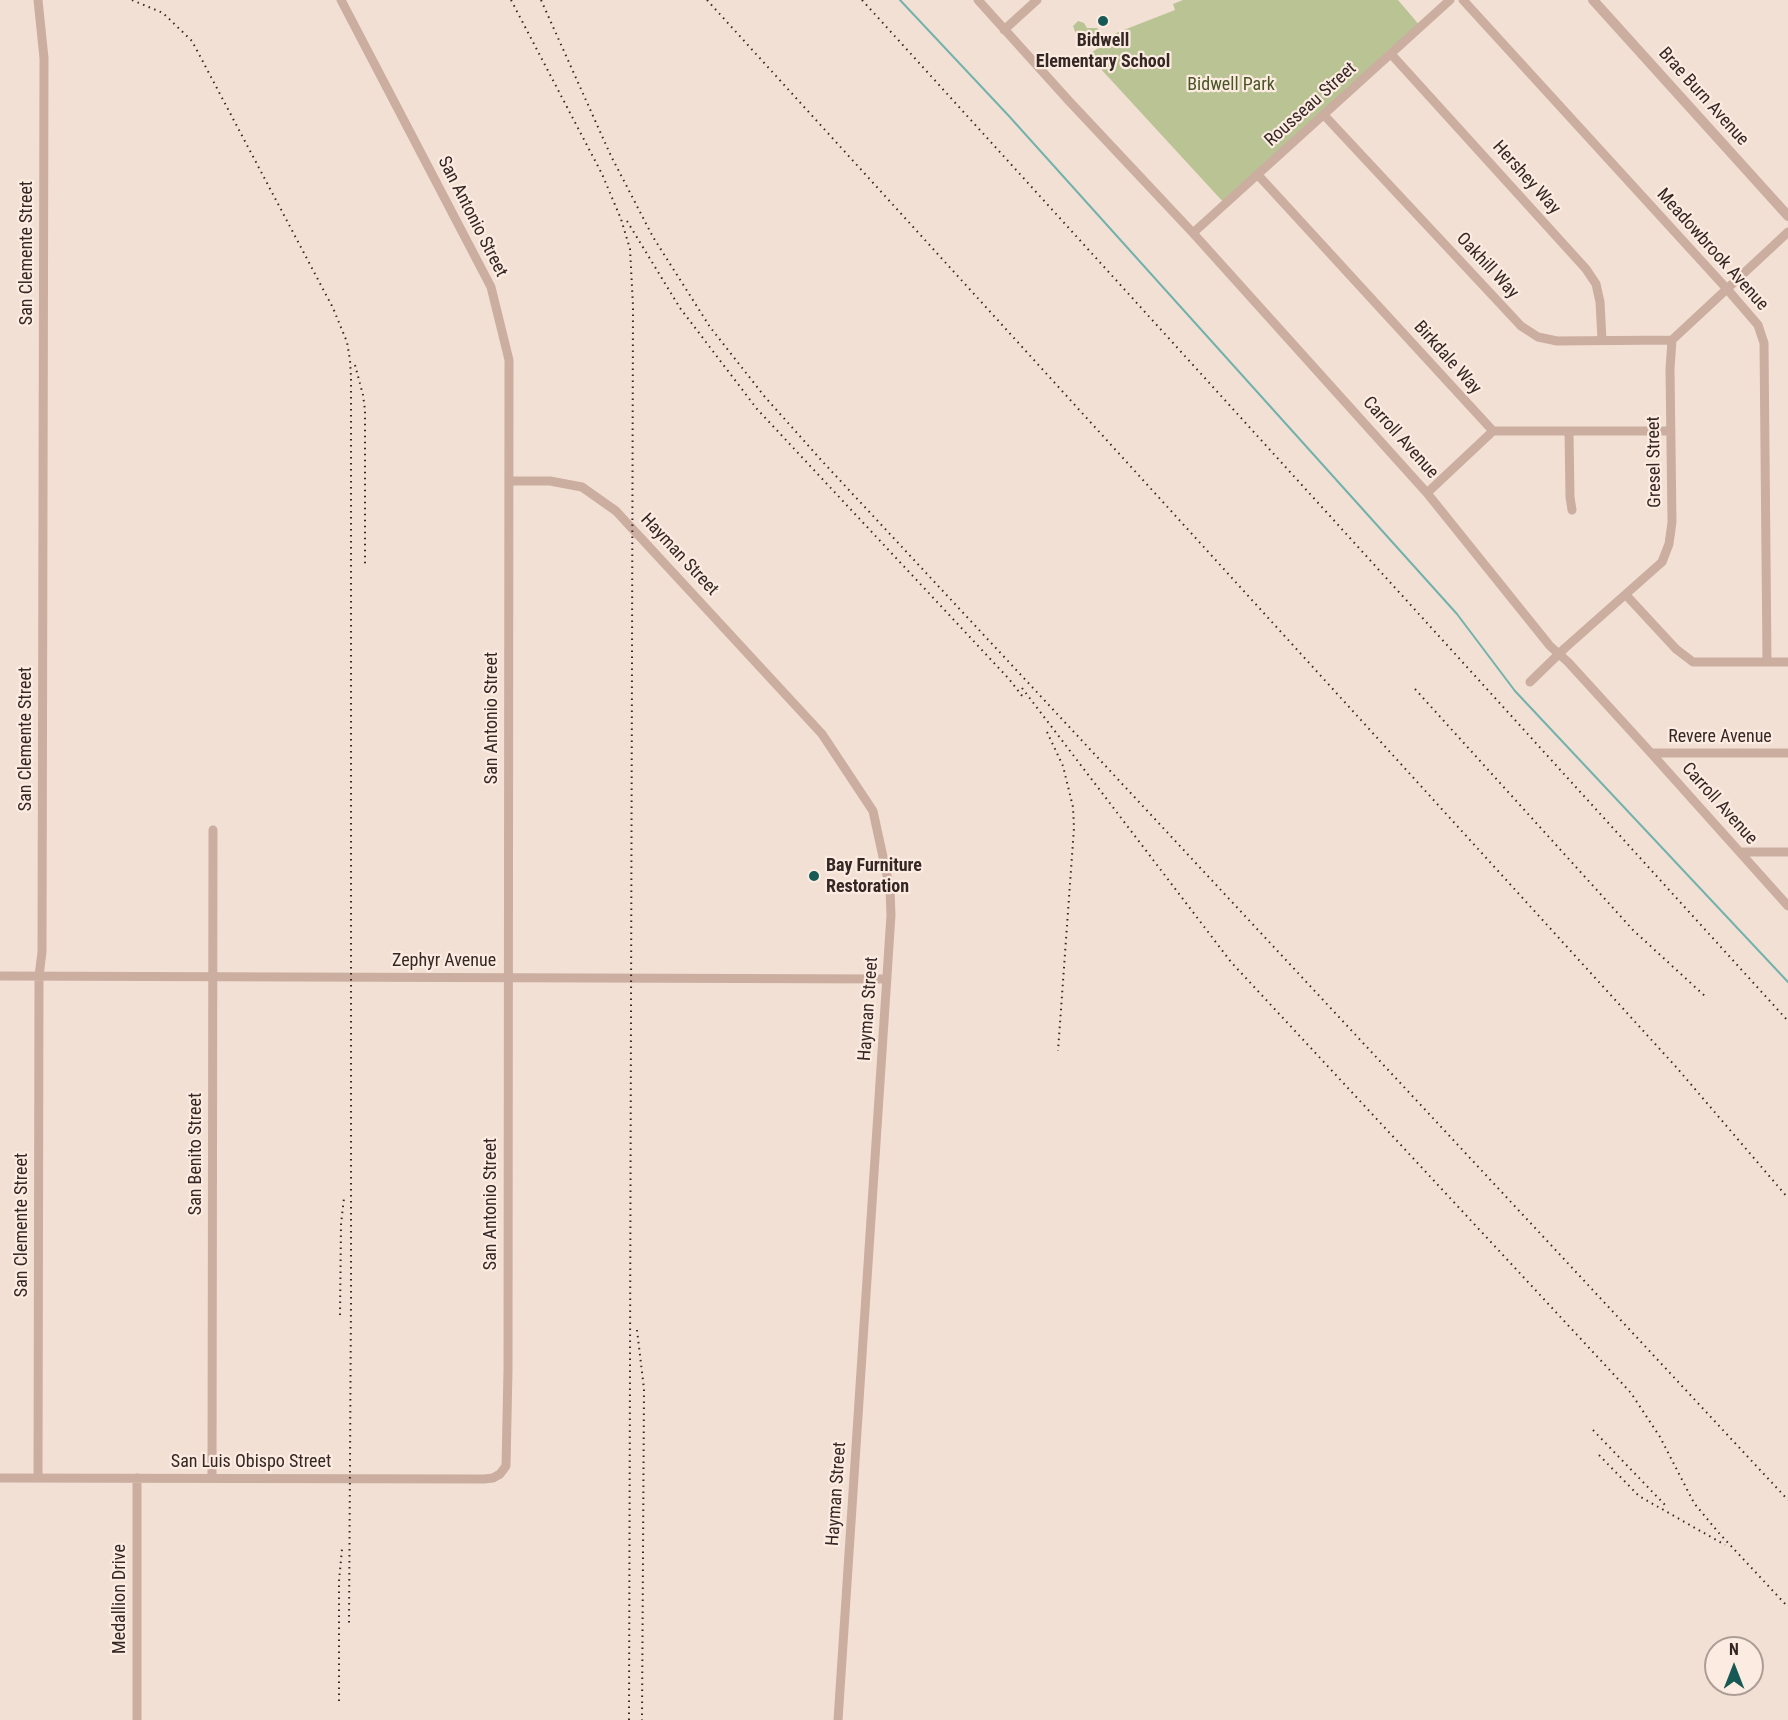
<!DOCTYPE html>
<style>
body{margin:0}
#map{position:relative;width:1788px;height:1720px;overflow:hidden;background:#f3e0d5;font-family:"Roboto Condensed",sans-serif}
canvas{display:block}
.north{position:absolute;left:1704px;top:1636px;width:60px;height:60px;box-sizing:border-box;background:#fbebe1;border:2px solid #ac9d95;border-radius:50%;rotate:0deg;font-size:16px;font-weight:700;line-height:24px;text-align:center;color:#352724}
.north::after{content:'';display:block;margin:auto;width:21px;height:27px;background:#165955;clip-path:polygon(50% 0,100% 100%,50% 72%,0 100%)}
</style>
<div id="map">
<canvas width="1788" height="1720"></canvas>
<div class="north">N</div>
</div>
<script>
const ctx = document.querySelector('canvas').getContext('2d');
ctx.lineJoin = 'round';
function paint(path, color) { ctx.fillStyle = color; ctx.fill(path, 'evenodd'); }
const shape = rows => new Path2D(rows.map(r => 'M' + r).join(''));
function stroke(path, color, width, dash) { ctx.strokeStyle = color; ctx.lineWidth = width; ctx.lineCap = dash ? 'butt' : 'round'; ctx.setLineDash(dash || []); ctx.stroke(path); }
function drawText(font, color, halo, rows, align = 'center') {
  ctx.font = font + ' "Roboto Condensed",sans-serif'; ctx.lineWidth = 4.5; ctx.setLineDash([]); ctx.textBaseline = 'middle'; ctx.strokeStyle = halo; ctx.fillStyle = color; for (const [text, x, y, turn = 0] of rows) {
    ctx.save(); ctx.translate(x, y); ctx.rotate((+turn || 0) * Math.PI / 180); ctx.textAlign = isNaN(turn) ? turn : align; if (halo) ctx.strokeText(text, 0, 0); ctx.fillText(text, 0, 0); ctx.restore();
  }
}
const green = shape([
 [1183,0,1398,0,1421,27,1225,204,1088,55,1113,38,1116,33,1175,10,1173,4],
 [1078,21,1084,23,1087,28,1097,28,1099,30,1100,35,1096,39,1084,41,1077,37,1073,26]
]);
const stream = shape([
 [900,0,1008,115,1457,614,1515,691,1788,982]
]);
const minor = shape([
 [38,0,44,58,42,952,39,976,38,1478],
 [978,0,1069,101,1193,233,1427,493,1550,646,1568,662,1651,753,1788,906],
 [1463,0,1727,289,1758,325,1764,343,1767,662],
 [1004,30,1037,0],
 [1391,54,1586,269,1596,284,1600,302,1602,340],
 [1324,115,1521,326,1538,337,1557,341,1672,340],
 [1258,175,1493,431,1671,431],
 [1193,233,1450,0],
 [1569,431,1570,497,1572,510],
 [510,481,550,481,582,487,616,511,822,734,873,811,890,889,891,915,838,1720],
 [1427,493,1493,431],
 [1626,595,1676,649,1693,662,1788,662],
 [1530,682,1565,648,1662,562,1669,544,1672,522,1670,369,1672,340,1788,232],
 [1651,753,1788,753],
 [1740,852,1788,852],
 [0,976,887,979],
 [0,1478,484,1479,493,1478,500,1474,506,1466,508,1370,509,360,491,287,341,0],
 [212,1478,213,830],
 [137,1720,137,1478]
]);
const tertiary = shape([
 [1593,0,1788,216]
]);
const rail = shape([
 [132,0,163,13,192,41,333,308,347,342,350,360,351,377,351,1300,349,1627],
 [511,0,602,174,621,219,630,249,633,306,629,1720],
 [541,0,611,156,653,237,710,327,765,397,822,461,1788,1500],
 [707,0,1677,1068,1788,1198],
 [862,0,1788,1021],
 [627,221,680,308,757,409,1009,679,1023,697],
 [355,365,363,395,365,410,365,565],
 [1022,688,1231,962,1631,1393,1660,1437,1694,1503,1718,1532,1788,1607],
 [1415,689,1633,930,1707,998],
 [1047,732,1063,766,1073,807,1074,828,1058,1051],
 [340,1315,341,1224,344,1198],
 [637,1330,644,1389,642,1720],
 [1593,1430,1666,1506],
 [1599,1455,1639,1496,1725,1545],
 [339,1701,339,1581,342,1549]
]);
const markers = [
 [1103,21,6,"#165955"],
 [814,876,6,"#165955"]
];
const poiNames = [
 ["Bidwell",1103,41],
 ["Elementary School",1103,62],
 ["Bay Furniture",826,866,"left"],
 ["Restoration",826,887,"left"]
];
const parkNames = [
 ["Bidwell Park",1231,85]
];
const streetNames = [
 ["Brae Burn Avenue",1703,97,48],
 ["Rousseau Street",1311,105,-42],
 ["Hershey Way",1526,178,48],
 ["San Antonio Street",472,217,63],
 ["Meadowbrook Avenue",1712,250,48],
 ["San Clemente Street",27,253,-90],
 ["Oakhill Way",1487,266,47],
 ["Birkdale Way",1447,358,48],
 ["Carroll Avenue",1400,438,48],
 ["Gresel Street",1655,462,-91],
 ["Hayman Street",679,555,47],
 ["San Antonio Street",492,718,-90],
 ["Revere Avenue",1720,737],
 ["San Clemente Street",26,739,-90],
 ["Carroll Avenue",1719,804,48],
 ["Zephyr Avenue",444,961],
 ["Hayman Street",869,1009,-86],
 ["San Benito Street",196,1154,-90],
 ["San Antonio Street",491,1204,-90],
 ["San Clemente Street",22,1225,-90],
 ["San Luis Obispo Street",251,1462],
 ["Hayman Street",837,1494,-86],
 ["Medallion Drive",120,1599,-90]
];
paint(green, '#b9c394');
stroke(stream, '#71b2ac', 2);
stroke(minor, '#cbaea0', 9);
stroke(tertiary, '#cbaea0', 10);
stroke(rail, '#352724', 2, [1.5, 4.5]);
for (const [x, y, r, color] of markers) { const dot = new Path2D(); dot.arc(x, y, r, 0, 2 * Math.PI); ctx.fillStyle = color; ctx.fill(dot); stroke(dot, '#fbebe1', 2); }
drawText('bold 18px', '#352724', '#fbebe1', poiNames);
drawText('18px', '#4a5526', '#fbebe1', parkNames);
drawText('18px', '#352724', '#fbebe1', streetNames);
</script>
